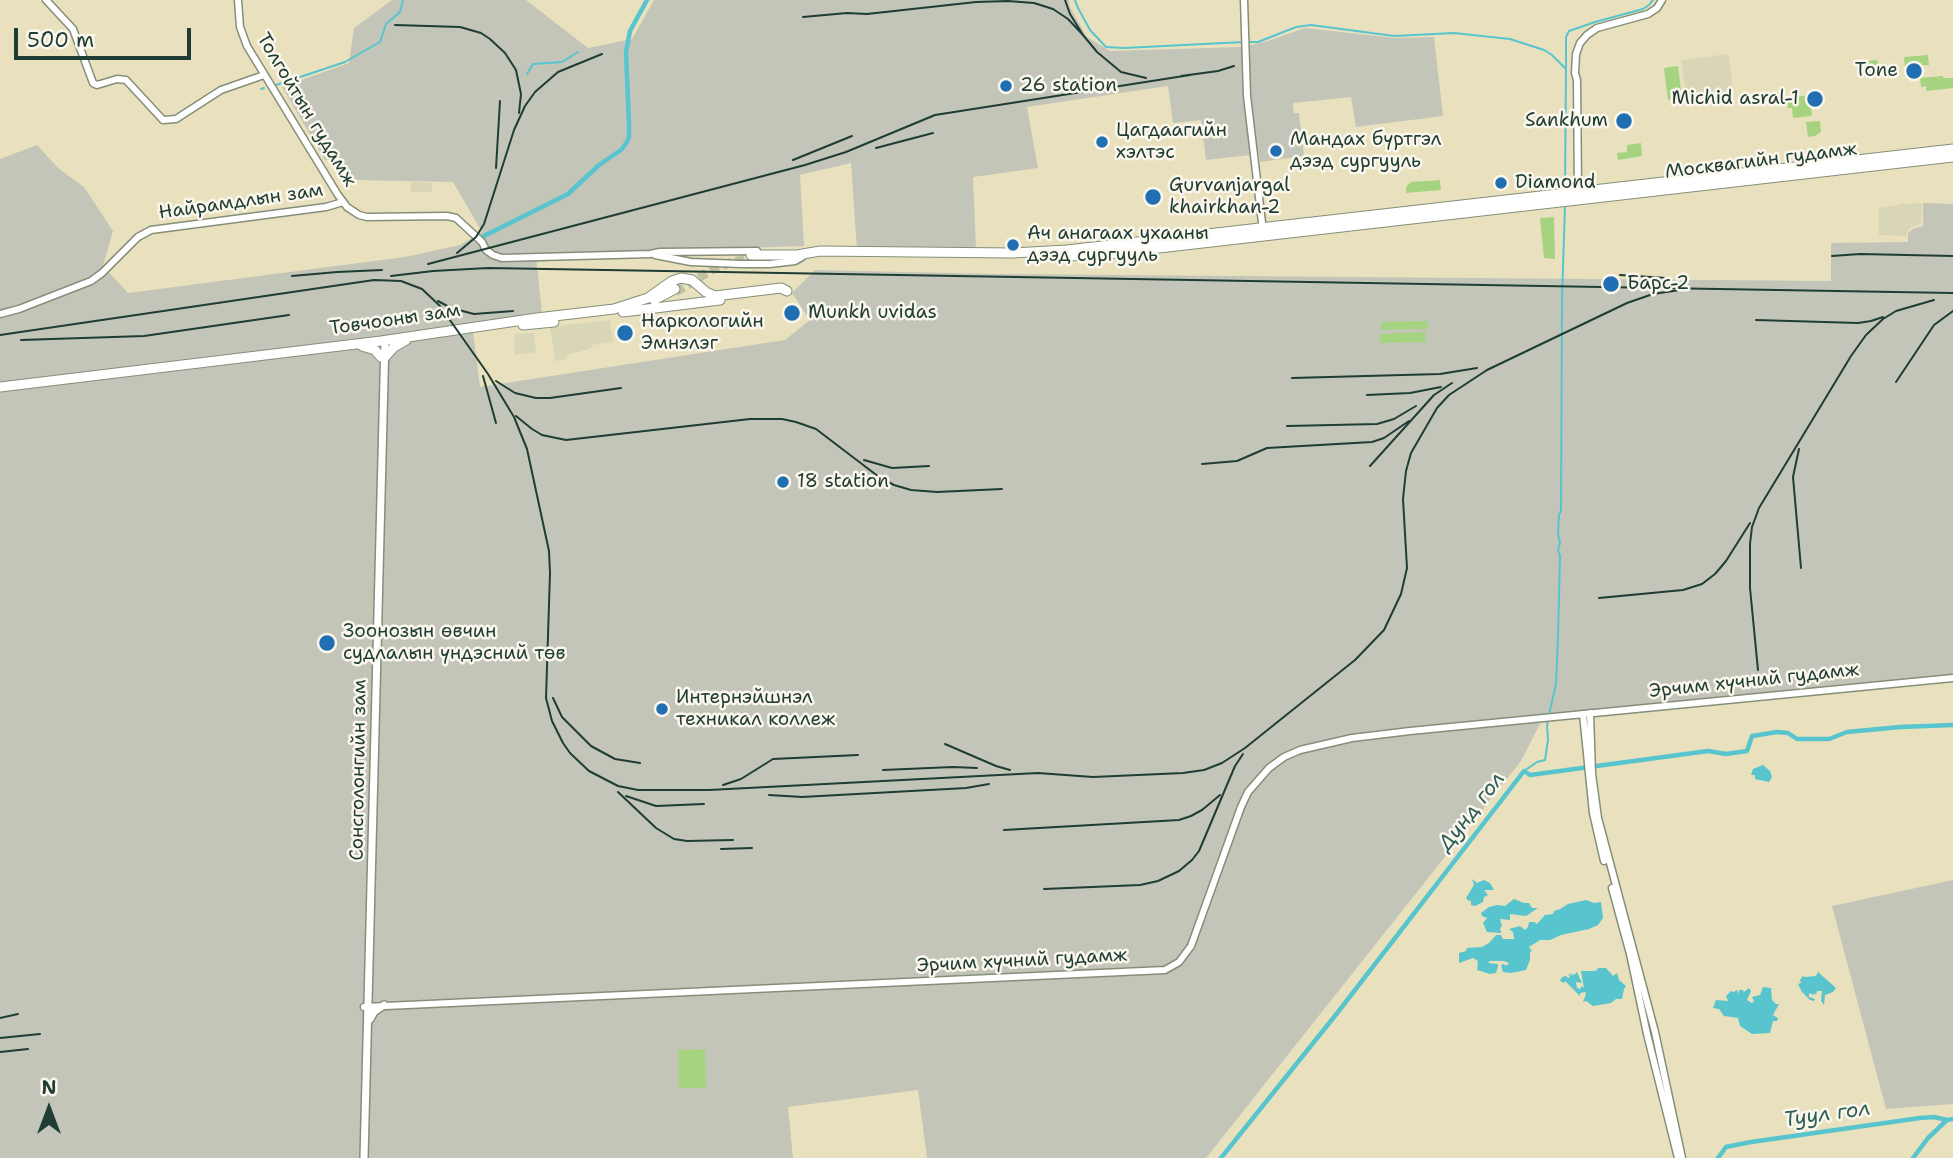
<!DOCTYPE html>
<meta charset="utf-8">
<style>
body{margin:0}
#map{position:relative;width:1953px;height:1158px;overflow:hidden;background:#e9e1be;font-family:"Shantell Sans",sans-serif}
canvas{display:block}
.north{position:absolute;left:14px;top:1074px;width:70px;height:70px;-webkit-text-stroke:5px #fbf7ec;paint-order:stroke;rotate:0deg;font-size:19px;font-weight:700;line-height:28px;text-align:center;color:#1f3d34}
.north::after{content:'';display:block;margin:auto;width:24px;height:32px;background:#1f3d34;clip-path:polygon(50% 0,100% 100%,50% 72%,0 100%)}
.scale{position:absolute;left:14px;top:28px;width:177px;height:32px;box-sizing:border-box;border:4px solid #1f3d34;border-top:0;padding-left:9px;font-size:21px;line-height:24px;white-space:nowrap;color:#1f3d34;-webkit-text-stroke:5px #fbf7ec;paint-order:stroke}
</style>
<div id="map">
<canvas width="1953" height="1158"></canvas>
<div class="north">N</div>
<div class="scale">500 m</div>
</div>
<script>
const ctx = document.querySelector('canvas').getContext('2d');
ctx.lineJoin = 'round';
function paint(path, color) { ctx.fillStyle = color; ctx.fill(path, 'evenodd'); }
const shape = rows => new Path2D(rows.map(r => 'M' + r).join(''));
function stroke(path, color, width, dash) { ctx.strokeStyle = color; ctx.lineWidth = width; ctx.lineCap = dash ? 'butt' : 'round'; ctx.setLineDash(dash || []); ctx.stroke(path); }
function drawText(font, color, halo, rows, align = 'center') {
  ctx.font = font + ' "Shantell Sans",sans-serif'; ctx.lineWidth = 5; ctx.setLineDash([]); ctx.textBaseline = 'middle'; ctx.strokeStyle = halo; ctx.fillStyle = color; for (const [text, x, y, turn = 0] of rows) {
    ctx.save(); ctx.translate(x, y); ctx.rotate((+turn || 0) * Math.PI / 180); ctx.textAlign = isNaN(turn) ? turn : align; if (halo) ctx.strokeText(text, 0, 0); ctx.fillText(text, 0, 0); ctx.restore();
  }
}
const built = shape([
 [1729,54,1733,92,1686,98,1681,60],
 [411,182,432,183,432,192,411,192],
 [1922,203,1921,223,1909,229,1906,236,1879,235,1879,208,1898,205,1899,204],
 [610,320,613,342,592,345,592,347,586,350,567,355,567,359,555,361,550,327],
 [528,333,534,333,536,352,515,355,514,334]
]);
const industrial = shape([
 [392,0,526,0,588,48,632,39,654,0,1069,0,1070,7,1087,37,1110,51,1241,47,1268,41,1305,28,1395,38,1434,37,1443,116,1356,127,1351,97,1293,103,1294,113,1299,113,1304,156,1260,162,1259,154,1206,160,1201,120,1173,123,1168,86,1027,107,1038,168,973,177,976,249,857,249,851,163,800,175,804,246,536,255,542,314,472,324,480,387,785,340,810,320,792,293,815,270,996,274,1831,281,1831,243,1908,242,1908,233,1913,229,1923,226,1923,203,1953,204,1953,676,1545,714,1521,761,1206,1158,927,1158,918,1090,788,1107,793,1158,0,1158,0,159,37,145,58,168,84,187,113,231,103,266,128,293,405,257,460,245,482,232,453,182,354,180,340,159,325,160,282,87,349,63,354,28],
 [1953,880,1953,1104,1886,1109,1832,906]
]);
const green = shape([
 [1928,55,1929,65,1905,67,1904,57],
 [1877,60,1880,66,1892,66,1892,71,1861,74,1859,62],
 [1678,66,1682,98,1668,100,1664,68],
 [1943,76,1943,78,1953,78,1953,88,1926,91,1926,86,1921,87,1920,78],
 [1810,95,1812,116,1793,118,1792,108,1787,108,1789,99,1793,97],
 [1820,121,1821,132,1815,136,1808,137,1806,122],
 [1641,143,1642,156,1618,160,1617,153,1627,152,1627,145],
 [1440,180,1441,190,1406,193,1406,187,1411,182],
 [1554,217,1555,259,1544,258,1540,218],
 [1428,321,1428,329,1381,330,1381,322],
 [1425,332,1426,342,1380,343,1380,334],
 [705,1049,706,1088,679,1088,678,1050]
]);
const water = shape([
 [1763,765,1770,771,1772,777,1769,782,1755,779,1755,775,1751,775,1753,769],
 [1472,879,1477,883,1484,880,1490,883,1494,890,1484,890,1488,895,1484,897,1483,902,1475,906,1471,905,1471,900,1469,901,1466,898,1474,885],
 [1514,899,1524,903,1529,903,1532,908,1538,908,1526,916,1510,914,1510,920,1500,919,1502,926,1500,928,1501,933,1487,932,1483,923,1487,918,1482,916,1481,913,1489,907,1497,905,1505,906],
 [1586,900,1594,903,1601,902,1603,918,1598,925,1589,929,1561,935,1550,940,1540,940,1537,942,1529,947,1532,951,1530,952,1530,960,1526,970,1511,973,1503,972,1501,965,1504,964,1506,966,1509,963,1504,961,1490,961,1488,963,1498,964,1498,966,1496,973,1490,974,1477,970,1478,961,1473,958,1459,963,1459,953,1466,951,1467,948,1482,947,1489,943,1496,935,1501,935,1503,939,1514,939,1513,932,1509,929,1520,926,1525,930,1528,927,1529,922,1534,922,1537,924,1545,915,1553,914,1554,911,1560,909,1568,904],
 [1598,968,1606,968,1613,976,1617,973,1619,980,1626,986,1624,989,1622,999,1616,999,1611,1003,1593,1006,1586,1001,1583,1002,1586,994,1585,992,1580,993,1580,996,1565,981,1564,983,1560,981,1562,977,1566,976,1568,978,1570,977,1568,974,1572,976,1570,973,1574,975,1577,972,1582,983,1576,982,1577,988,1580,989,1582,986,1584,988,1581,971,1596,971],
 [1818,972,1836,988,1833,992,1825,995,1824,1005,1821,1001,1822,991,1817,991,1816,995,1815,993,1814,995,1809,993,1809,997,1815,999,1814,1001,1810,1000,1802,992,1798,984,1801,983,1800,980,1803,976,1805,977,1816,976],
 [1763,987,1771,988,1772,1000,1776,1004,1779,1004,1773,1015,1778,1018,1777,1021,1773,1021,1770,1033,1752,1034,1740,1026,1738,1018,1724,1016,1719,1009,1713,1008,1716,1000,1728,1001,1726,996,1731,991,1734,992,1737,990,1739,994,1739,990,1743,990,1744,992,1749,988,1751,991,1747,1000,1752,1003,1754,1001,1752,997,1760,995]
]);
const stream = shape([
 [1075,0,1077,6,1090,30,1106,47,1124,48,1244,42],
 [1249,42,1258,42,1296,27,1311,25,1394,36,1454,33,1510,39,1544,50,1552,55,1566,69,1565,189],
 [1566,67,1566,37,1569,31,1595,22,1643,9,1649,5,1653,0],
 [527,74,533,64,562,62,578,52],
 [276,85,345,62,380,42,386,24,400,12,403,0],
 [261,89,264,88],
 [1549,715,1556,684,1558,636,1560,556,1558,550,1560,543,1558,534,1559,515,1561,511,1562,299,1565,205],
 [1524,771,1537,762,1545,760,1548,740,1547,726,1548,720]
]);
const river = shape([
 [484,236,568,194,599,165,621,150,627,142,629,137,629,124,626,52,630,31,647,0],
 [1221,1158,1338,1012,1524,771,1530,775,1708,751,1726,754,1747,751,1752,736,1777,732,1788,733,1797,739,1829,739,1847,732,1900,727,1953,725],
 [1718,1158,1726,1147,1751,1142,1920,1118,1934,1117,1947,1120],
 [1913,1158,1928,1138,1947,1120,1953,1119]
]);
const highwayTunnel = shape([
 [676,292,711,270,732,262,753,258]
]);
const secondary = shape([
 [46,0,73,29,93,83,97,85,117,79,126,80,163,120,176,119,221,90,264,75],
 [238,0,240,27,247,46,338,195,347,207,359,215,367,217,447,216,456,218,482,242,486,250,493,255,502,258,650,254,660,252,757,251],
 [1244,0,1247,96,1263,231],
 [1578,192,1577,80,1575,73,1576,54,1580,43,1587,35,1597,28,1648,14,1657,8,1662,0],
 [655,255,691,262,741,264,770,264,795,261,802,257],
 [0,314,19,309,91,281,102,273,138,237,151,230,326,207,343,202],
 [1590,713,1592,774,1598,818,1655,1032,1682,1158],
 [1583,714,1593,813,1604,861],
 [1612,888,1630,954,1647,1034,1678,1158],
 [364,1007,1165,970,1179,962,1191,946,1241,807,1248,792,1269,768,1284,757,1300,750,1352,738,1410,731,1953,678]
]);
const primary = shape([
 [370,1019,374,1012,384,1005],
 [364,1158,385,340]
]);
const highway = shape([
 [751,255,797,255,820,251,1012,253,1067,250,1953,149],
 [1064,256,1098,255,1953,157],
 [654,300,675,289],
 [623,312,720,300],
 [523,325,554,322],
 [362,346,375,350,381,357],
 [385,357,394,347,406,340],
 [0,387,381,341,537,318,614,309,648,298,672,281,681,278,692,280,706,292,715,296,781,288,787,291]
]);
const rail = shape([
 [1065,0,1070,14,1083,35,1097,52,1121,72,1146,78],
 [803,17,847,13,867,14,976,2,1008,1,1034,3,1053,9,1068,19,1083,35],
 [395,25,460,27,481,33,490,39,505,53,516,70,521,94,519,113],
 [1181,76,1218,71,1234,66],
 [876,148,933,133],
 [793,160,852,136],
 [496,168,500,101],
 [457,253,476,237,484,224,514,130,525,106,535,92,558,72,602,54],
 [1832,256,1860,254,1953,256],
 [428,264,805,165,846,152,935,115,1190,75],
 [1620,275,1666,278],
 [292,276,337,272,382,270],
 [391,276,433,271,488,268,1953,293],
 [438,301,451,308,474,314,513,311],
 [1756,320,1858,323,1871,321,1883,317],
 [0,335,374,280,401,281,422,289,440,306,488,374,514,417,527,449,549,551,550,573,546,698,552,721,563,743,570,753,589,771,618,786,638,790,709,790,1038,773,1093,777,1183,773,1204,770,1222,763,1245,748,1355,660,1384,630,1401,594,1407,568,1403,499,1406,471,1411,453,1437,408,1449,395,1487,370,1627,303,1653,294,1680,290],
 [21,340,144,336,289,315],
 [483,376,496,423],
 [1292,378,1440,374,1477,368],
 [496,381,515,393,536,398,550,398,621,388],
 [1896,382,1934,325,1953,311],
 [1367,395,1410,393,1441,387],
 [516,416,532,429,542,435,566,440,750,419,782,419,796,422,816,429,879,477,894,485,911,490,937,492,1002,489],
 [1287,426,1377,424,1394,419,1416,406],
 [1799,449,1793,477,1801,568],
 [864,460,892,468,929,466],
 [1202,464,1237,461,1267,448,1372,442,1384,438,1409,421],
 [1370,466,1434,395,1452,383],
 [1599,598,1683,590,1702,584,1715,574,1726,561,1750,523],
 [1758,670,1750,588,1750,544,1752,527,1759,508,1851,356,1866,335,1883,319,1896,311,1934,300],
 [553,698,562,717,591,746,615,759,640,763],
 [945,744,996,766,1010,770],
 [883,770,953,767,977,768],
 [723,785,741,779,773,759,858,755],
 [618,792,656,828,674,839,687,841,733,840],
 [769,795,802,797,966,788,989,784],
 [626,796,656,806,704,804],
 [1004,830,1179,820,1191,816,1202,810,1220,795],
 [721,849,752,848],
 [1044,889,1140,885,1158,881,1179,871,1192,860,1199,851,1235,766,1243,754],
 [0,1018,18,1014],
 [0,1038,40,1034],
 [0,1052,28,1049]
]);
const markers = [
 [1914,71,9,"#1f6fb2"],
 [1006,86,7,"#1f6fb2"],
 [1815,99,9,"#1f6fb2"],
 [1624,121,9,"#1f6fb2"],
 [1102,142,7,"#1f6fb2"],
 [1276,151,7,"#1f6fb2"],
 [1501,183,7,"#1f6fb2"],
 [1153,197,9,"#1f6fb2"],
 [1013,245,7,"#1f6fb2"],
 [1611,284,9,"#1f6fb2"],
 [792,313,9,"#1f6fb2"],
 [625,333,9,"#1f6fb2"],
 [783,482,7,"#1f6fb2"],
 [327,643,9,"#1f6fb2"],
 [662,709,7,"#1f6fb2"]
];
const poiNames = [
 ["Tone",1898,71,"right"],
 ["26 station",1020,86],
 ["Michid asral-1",1799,99,"right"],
 ["Sankhum",1608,121,"right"],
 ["Цагдаагийн",1116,131],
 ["хэлтэс",1116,153],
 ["Мандах бүртгэл",1290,140],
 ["дээд сургууль",1290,162],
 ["Diamond",1515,183],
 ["Gurvanjargal",1169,186],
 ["khairkhan-2",1169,208],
 ["Ач анагаах ухааны",1027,234],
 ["дээд сургууль",1027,256],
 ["Барс-2",1627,284],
 ["Munkh uvidas",808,313],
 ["Наркологийн",641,322],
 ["Эмнэлэг",641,344],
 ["18 station",797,482],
 ["Зоонозын өвчин",343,632],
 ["судлалын үндэсний төв",343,654],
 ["Интернэйшнэл",676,698],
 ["техникал коллеж",676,720]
];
const streetNames = [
 ["Толгойтын гудамж",306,110,59],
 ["Москвагийн гудамж",1761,161,-7],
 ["Найрамдлын зам",241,202,-8],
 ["Товчооны зам",395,320,-8],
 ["Эрчим хүчний гудамж",1754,681,-6],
 ["Сонсголонгийн зам",359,770,-89],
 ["Эрчим хүчний гудамж",1022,961,-3]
];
const waterNames = [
 ["Дунд гол",1472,812,-52],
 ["Туул гол",1827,1115,-8]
];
paint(built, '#d8d6b6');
paint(industrial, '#c4c5b9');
paint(green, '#a6d380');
paint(water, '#57c4ce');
stroke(stream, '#57c4ce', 2);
stroke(river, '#57c4ce', 4.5);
stroke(highwayTunnel, '#c1c0a2', 9, [9, 4.5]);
stroke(secondary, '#848f79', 9);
stroke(primary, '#848f79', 10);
stroke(highway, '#848f79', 11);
stroke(secondary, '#fff', 6);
stroke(primary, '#fff', 7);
stroke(highway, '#fff', 9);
stroke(rail, '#1f3d34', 2);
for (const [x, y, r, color] of markers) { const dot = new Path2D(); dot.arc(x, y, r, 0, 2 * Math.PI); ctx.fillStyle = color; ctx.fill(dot); stroke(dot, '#fbf7ec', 2.5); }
drawText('19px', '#1f3d34', '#fbf7ec', poiNames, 'left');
drawText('19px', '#1f3d34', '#fbf7ec', streetNames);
drawText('italic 21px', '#2d5f5a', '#fbf7ec', waterNames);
</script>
